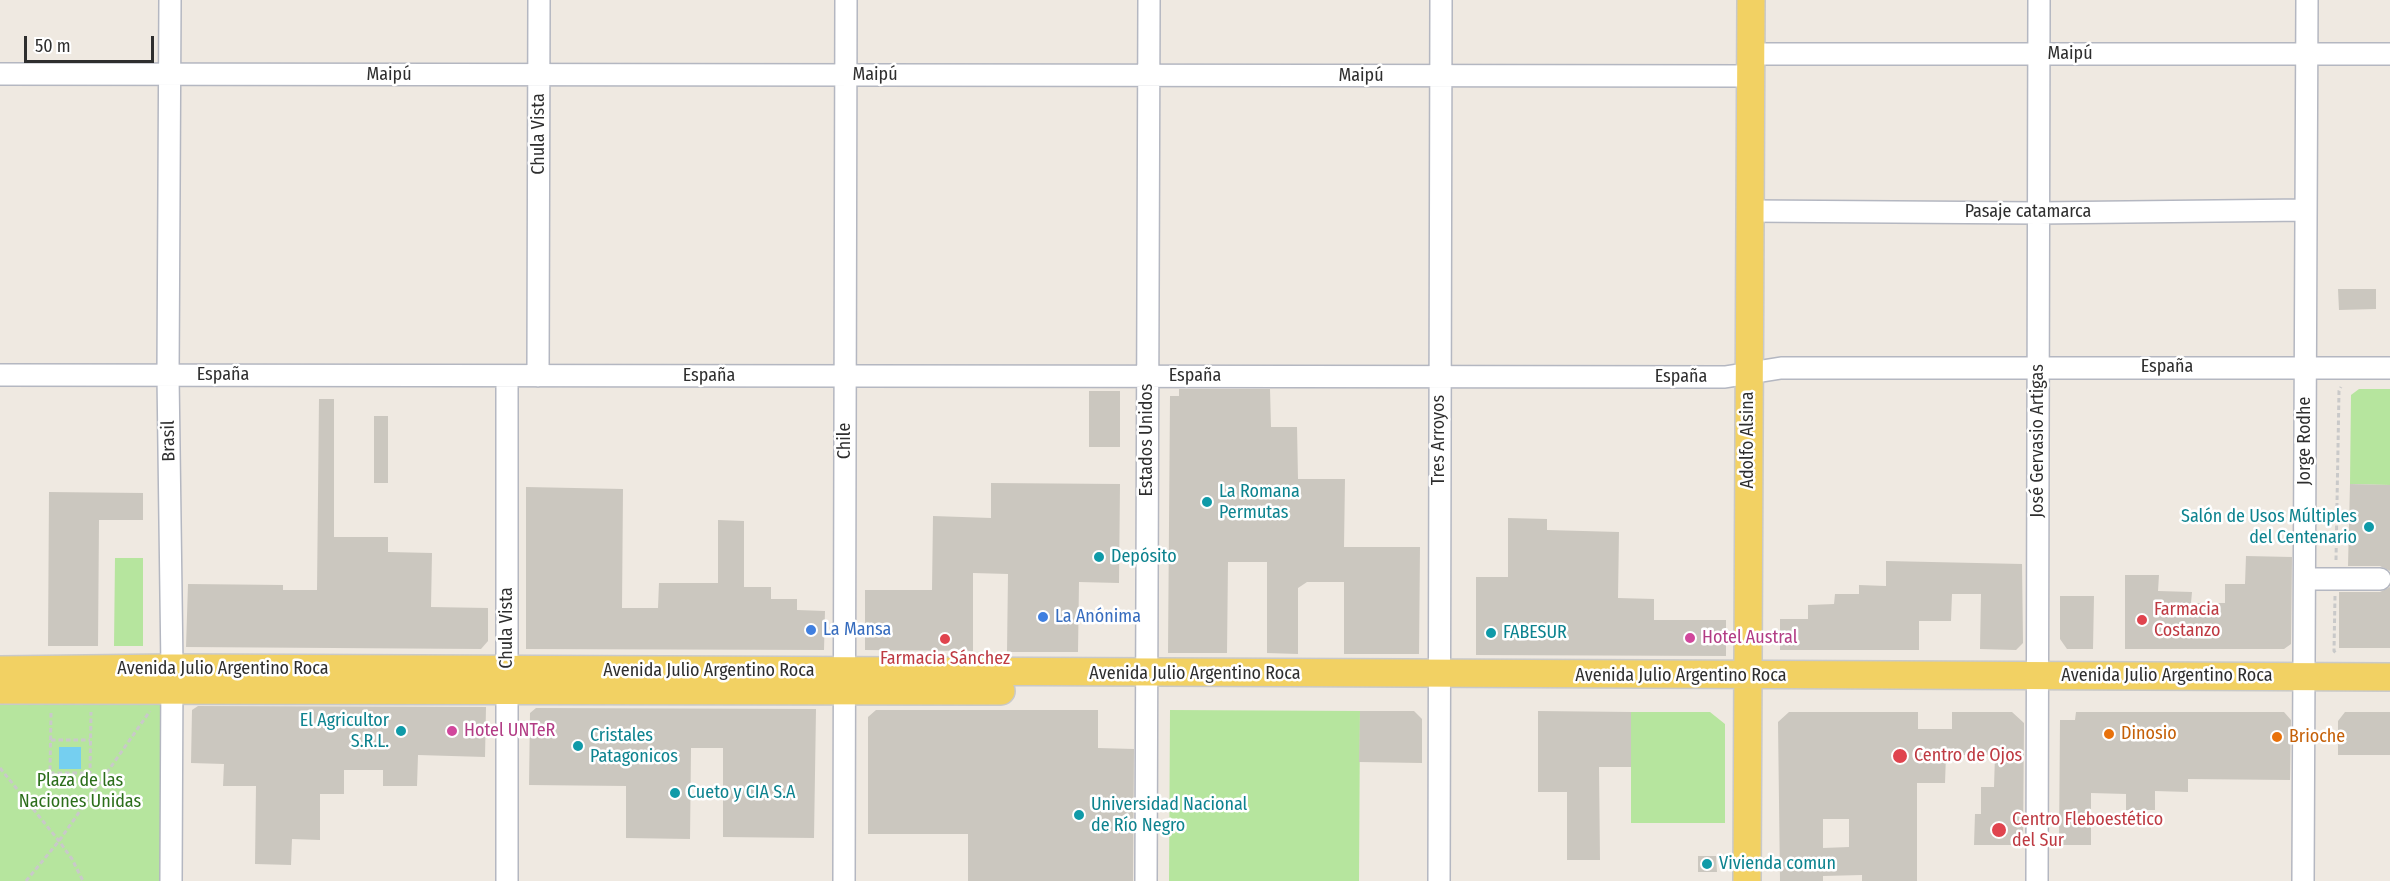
<!DOCTYPE html>
<meta charset="utf-8">
<style>
body{margin:0}
#map{position:relative;width:2390px;height:881px;overflow:hidden;background:#efe9e1;font-family:"Fira Sans Condensed",sans-serif}
canvas{display:block}
.scale{position:absolute;left:24px;top:36px;width:130px;height:27px;box-sizing:border-box;border:3px solid #2e2e2e;border-top:0;padding-left:8px;font-size:18px;line-height:21px;white-space:nowrap;color:#2e2e2e;-webkit-text-stroke:4px #fff;paint-order:stroke}
</style>
<div id="map">
<canvas width="2390" height="881"></canvas>
<div class="scale">50 m</div>
</div>
<script>
const ctx = document.querySelector('canvas').getContext('2d');
ctx.lineJoin = 'round';
function paint(path, color) { ctx.fillStyle = color; ctx.fill(path, 'evenodd'); }
const shape = rows => new Path2D(rows.map(r => 'M' + r).join(''));
function stroke(path, color, width, dash) { ctx.strokeStyle = color; ctx.lineWidth = width; ctx.lineCap = dash ? 'butt' : 'round'; ctx.setLineDash(dash || []); ctx.stroke(path); }
function drawText(font, color, halo, rows, align = 'center') {
  ctx.font = font + ' "Fira Sans Condensed",sans-serif'; ctx.lineWidth = 5; ctx.setLineDash([]); ctx.textBaseline = 'middle'; ctx.strokeStyle = halo; ctx.fillStyle = color; for (const [text, x, y, turn = 0] of rows) {
    ctx.save(); ctx.translate(x, y); ctx.rotate((+turn || 0) * Math.PI / 180); ctx.textAlign = isNaN(turn) ? turn : align; if (halo) ctx.strokeText(text, 0, 0); ctx.fillText(text, 0, 0); ctx.restore();
  }
}
const green = shape([
 [2359,389,2390,389,2390,485,2350,484,2351,395],
 [115,558,143,558,143,646,114,646],
 [0,700,161,701,160,881,0,881],
 [1170,710,1360,711,1359,881,1169,881],
 [1631,712,1710,712,1725,724,1725,823,1631,823]
]);
const water = shape([
 [59,747,81,747,81,769,59,769]
]);
const building = shape([
 [2338,289,2376,289,2376,309,2339,310],
 [1179,389,1270,389,1271,427,1297,427,1298,479,1345,479,1344,547,1420,547,1419,654,1344,654,1344,582,1307,582,1298,588,1298,654,1267,653,1267,562,1228,562,1227,653,1168,653,1170,396,1179,396],
 [1089,391,1120,391,1120,447,1089,447],
 [319,399,334,399,334,537,388,537,388,552,432,553,431,607,488,608,488,641,481,649,186,647,188,584,283,585,283,590,317,590],
 [374,416,388,416,388,483,374,483],
 [991,483,1120,484,1119,583,1079,582,1078,652,1007,652,1008,574,973,573,973,651,865,650,865,590,932,590,933,516,991,518],
 [2350,484,2390,485,2390,571,2380,566,2348,566],
 [526,487,623,489,622,608,658,608,659,583,718,583,718,520,744,521,744,587,771,587,771,599,797,599,797,610,825,611,824,650,526,649],
 [49,492,143,493,143,520,99,520,98,646,48,646],
 [1508,518,1547,519,1547,530,1619,532,1618,598,1654,599,1654,620,1726,620,1726,656,1476,655,1476,577,1508,577],
 [2246,556,2292,557,2291,644,2284,649,2125,649,2125,575,2159,575,2158,591,2192,592,2191,603,2225,603,2225,584,2245,584],
 [1886,561,2022,564,2023,643,2016,650,1980,649,1981,594,1952,594,1951,621,1919,621,1919,650,1780,650,1780,619,1808,619,1808,605,1834,604,1835,594,1859,594,1859,585,1886,586],
 [2390,587,2390,648,2339,648,2339,592,2380,592],
 [2060,596,2094,596,2093,649,2067,649,2060,639],
 [198,706,486,707,485,757,418,755,417,786,383,786,383,770,344,770,344,794,320,794,320,840,292,839,291,865,255,864,256,786,223,786,224,764,191,763,192,710],
 [536,708,816,709,814,838,723,837,723,748,691,748,690,839,626,838,626,786,529,785,530,713],
 [876,710,1098,710,1098,748,1134,749,1133,881,968,881,968,834,868,834,868,717],
 [1360,711,1414,711,1422,719,1422,763,1359,762],
 [1538,711,1631,712,1631,767,1599,767,1600,860,1567,860,1567,792,1538,792],
 [1789,712,1918,712,1918,729,1952,729,1952,712,2012,712,2024,723,2023,845,1974,845,1975,814,1981,814,1981,787,1994,787,1995,755,1946,755,1945,783,1917,783,1917,881,1862,881,1862,875,1823,876,1823,881,1780,881,1778,722],
 [1823,819,1849,819,1849,847,1823,848],
 [2076,712,2284,712,2291,720,2290,780,2188,779,2188,792,2155,791,2155,810,2126,810,2126,794,2091,793,2091,845,2059,845,2060,720,2075,720],
 [2345,712,2390,712,2390,755,2338,755,2338,721],
 [1698,856,1716,856,1717,872,1698,872]
]);
const path = shape([
 [2336,560,2339,391,2341,387],
 [2335,596,2334,651,2337,654],
 [51,713,50,773,90,773,91,712],
 [51,740,90,740],
 [0,768,59,841,72,859,83,881],
 [26,881,59,841,150,711]
]);
const minor = shape([
 [170,0,168,375,172,668,171,881],
 [1750,54,2390,54],
 [0,74,1750,76],
 [1749,211,2038,213,2306,210],
 [0,375,1725,377,1781,368,2390,368],
 [507,376,507,881],
 [538,376,539,0],
 [2305,579,2380,579],
 [844,881,846,0],
 [1146,881,1149,0],
 [1439,881,1441,0],
 [2037,881,2039,0],
 [2303,881,2307,0]
]);
const major = shape([
 [0,670,172,668,2390,677],
 [0,690,1001,691],
 [1747,881,1751,0]
]);
const markers = [
 [1207,502,6,"#0f9aa8"],
 [2369,527,6,"#0f9aa8"],
 [1099,557,6,"#0f9aa8"],
 [1043,617,6,"#3f7fe0"],
 [2142,620,6,"#e0444e"],
 [811,630,6,"#3f7fe0"],
 [1491,633,6,"#0f9aa8"],
 [1690,638,6,"#d1479c"],
 [945,639,6,"#e0444e"],
 [401,731,6,"#0f9aa8"],
 [452,731,6,"#d1479c"],
 [2109,734,6,"#e8710a"],
 [2277,737,6,"#e8710a"],
 [578,746,6,"#0f9aa8"],
 [1900,756,8,"#e0444e"],
 [675,793,6,"#0f9aa8"],
 [1079,815,6,"#0f9aa8"],
 [1999,830,8,"#e0444e"],
 [1707,864,6,"#0f9aa8"]
];
const streetNames = [
 ["Maipú",2070,54],
 ["Maipú",389,75],
 ["Maipú",875,75],
 ["Maipú",1361,76],
 ["Chula Vista",539,134,-90],
 ["Pasaje catamarca",2028,212],
 ["España",2167,367],
 ["España",223,375],
 ["España",709,376],
 ["España",1195,376],
 ["España",1681,377],
 ["Estados Unidos",1147,440,-90],
 ["Tres Arroyos",1439,440,-90],
 ["Adolfo Alsina",1748,440,-90],
 ["Brasil",169,441,-91],
 ["Chile",845,441,-90],
 ["José Gervasio Artigas",2038,441,-90],
 ["Jorge Rodhe",2305,441,-90],
 ["Chula Vista",507,628,-90],
 ["Avenida Julio Argentino Roca",223,669],
 ["Avenida Julio Argentino Roca",709,671],
 ["Avenida Julio Argentino Roca",1195,674],
 ["Avenida Julio Argentino Roca",1681,676],
 ["Avenida Julio Argentino Roca",2167,676]
];
const cultureNames = [
 ["La Romana",1219,492],
 ["Permutas",1219,513],
 ["Salón de Usos Múltiples",2357,517,"right"],
 ["del Centenario",2357,538,"right"],
 ["Depósito",1111,557],
 ["FABESUR",1503,633],
 ["El Agricultor",389,721,"right"],
 ["S.R.L.",389,742,"right"],
 ["Cristales",590,736],
 ["Patagonicos",590,757],
 ["Cueto y CIA S.A",687,793],
 ["Universidad Nacional",1091,805],
 ["de Río Negro",1091,826],
 ["Vivienda comun",1719,864]
];
const healthNames = [
 ["Farmacia",2154,610],
 ["Costanzo",2154,631],
 ["Farmacia Sánchez",945,659,"center"],
 ["Centro de Ojos",1914,756],
 ["Centro Fleboestético",2012,820],
 ["del Sur",2012,841]
];
const shopNames = [
 ["La Anónima",1055,617],
 ["La Mansa",823,630]
];
const hotelNames = [
 ["Hotel Austral",1702,638],
 ["Hotel UNTeR",464,731]
];
const foodNames = [
 ["Dinosio",2121,734],
 ["Brioche",2289,737]
];
const parkNames = [
 ["Plaza de las",80,781],
 ["Naciones Unidas",80,802]
];
paint(green, '#b6e59e');
paint(water, '#75cff0');
paint(building, '#cbc7bf');
stroke(minor, '#b4b7c1', 24);
stroke(major, '#c9c9c9', 30);
stroke(path, '#c9c9c9', 3, [4.5, 3]);
stroke(minor, '#fff', 21);
stroke(major, '#f2d163', 27);
for (const [x, y, r, color] of markers) { const dot = new Path2D(); dot.arc(x, y, r, 0, 2 * Math.PI); ctx.fillStyle = color; ctx.fill(dot); stroke(dot, '#fff', 2); }
drawText('18px', '#2e2e2e', '#fff', streetNames);
drawText('18px', '#0d838f', '#fff', cultureNames, 'left');
drawText('18px', '#be3a42', '#fff', healthNames, 'left');
drawText('18px', '#366cbe', '#fff', shopNames, 'left');
drawText('18px', '#b23c85', '#fff', hotelNames, 'left');
drawText('18px', '#c56008', '#fff', foodNames, 'left');
drawText('18px', '#2c6e1b', '#fff', parkNames);
</script>
